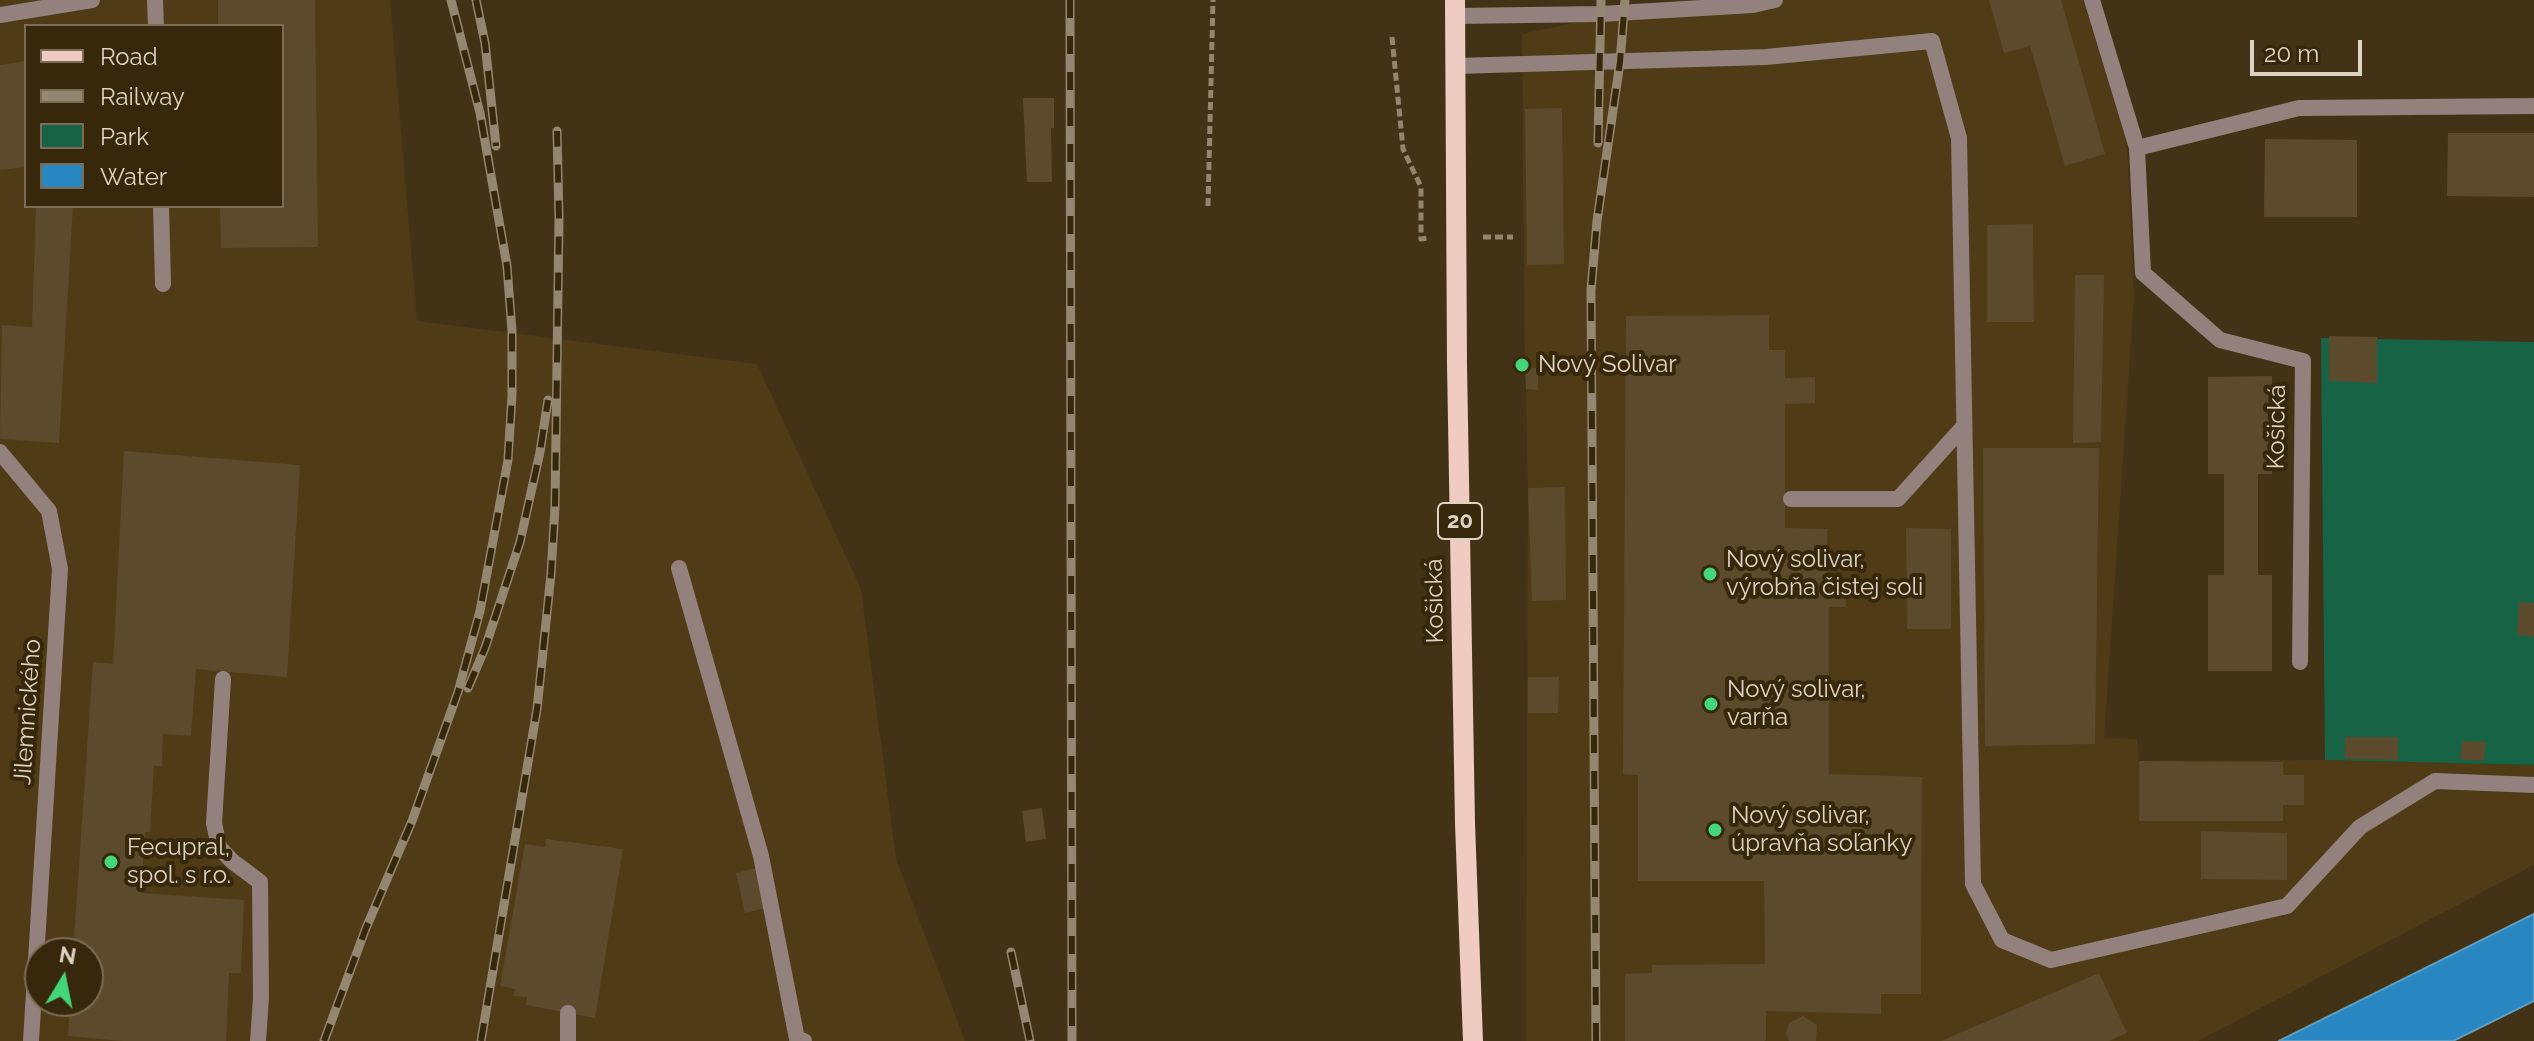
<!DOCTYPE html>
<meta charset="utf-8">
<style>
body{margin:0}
#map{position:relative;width:2534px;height:1041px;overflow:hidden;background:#433316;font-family:Raleway,sans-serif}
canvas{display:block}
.legend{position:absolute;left:24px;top:24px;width:260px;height:184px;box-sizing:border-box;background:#38280b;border:2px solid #7a6c55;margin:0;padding:10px 14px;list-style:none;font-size:24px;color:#ddd3c3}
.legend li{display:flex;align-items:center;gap:16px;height:40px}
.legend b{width:40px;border:2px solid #7a6c55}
.north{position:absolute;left:24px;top:937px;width:80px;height:80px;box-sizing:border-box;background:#38280b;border:2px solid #7a6c55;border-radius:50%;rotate:10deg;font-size:22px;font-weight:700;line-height:32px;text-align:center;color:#ddd3c3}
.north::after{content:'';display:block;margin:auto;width:28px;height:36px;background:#44d77a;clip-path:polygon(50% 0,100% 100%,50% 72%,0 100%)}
.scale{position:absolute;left:2250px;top:40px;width:112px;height:36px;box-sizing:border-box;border:4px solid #ddd3c3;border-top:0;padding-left:10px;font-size:24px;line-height:28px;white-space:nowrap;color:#ddd3c3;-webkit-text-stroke:6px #38280b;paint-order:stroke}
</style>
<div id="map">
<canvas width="2534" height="1041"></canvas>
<ul class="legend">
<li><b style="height:10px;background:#efcbc2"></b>Road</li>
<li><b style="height:10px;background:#948771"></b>Railway</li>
<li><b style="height:22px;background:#166346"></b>Park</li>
<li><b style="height:22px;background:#2887c1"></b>Water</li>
</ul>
<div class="north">N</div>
<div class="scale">20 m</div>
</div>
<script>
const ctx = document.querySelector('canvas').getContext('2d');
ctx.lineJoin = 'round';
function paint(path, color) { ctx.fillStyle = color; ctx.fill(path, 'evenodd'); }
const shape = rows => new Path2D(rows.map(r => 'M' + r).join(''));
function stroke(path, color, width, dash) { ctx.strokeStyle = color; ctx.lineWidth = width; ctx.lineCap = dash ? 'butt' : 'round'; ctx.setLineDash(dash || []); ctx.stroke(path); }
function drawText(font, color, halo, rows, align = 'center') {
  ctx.font = font + ' Raleway,sans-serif'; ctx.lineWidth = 8; ctx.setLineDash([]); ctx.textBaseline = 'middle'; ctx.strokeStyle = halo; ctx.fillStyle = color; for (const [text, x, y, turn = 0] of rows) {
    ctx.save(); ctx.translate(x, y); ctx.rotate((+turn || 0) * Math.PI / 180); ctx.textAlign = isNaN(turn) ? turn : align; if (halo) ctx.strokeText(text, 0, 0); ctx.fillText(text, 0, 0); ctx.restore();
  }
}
const built = shape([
 [0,0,390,0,417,321,757,364,861,589,896,859,965,1041,0,1041],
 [26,26,282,26,282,206,26,206],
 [40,953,88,953,88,1001,40,1001],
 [1679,0,2083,0,2127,143,2134,296,2104,738,2137,739,2139,761,2325,760,2534,765,2534,865,2198,1041,1526,1041,1528,488,1526,389,1538,389,1538,368,1525,368,1522,34]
]);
const green = shape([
 [2321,338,2534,342,2534,765,2325,760]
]);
const water = shape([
 [2534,914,2534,1001,2453,1041,2279,1041,2534,914]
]);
const building = shape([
 [218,0,315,0,318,247,221,248,220,206,282,206,282,26,218,26],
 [1989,0,2061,0,2105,154,2065,166,2030,46,2004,53],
 [26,61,26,167,0,170,0,65],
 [1023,98,1054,98,1054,128,1051,128,1052,182,1027,182],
 [1562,108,1564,264,1527,265,1525,109],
 [2448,133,2534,133,2534,197,2447,196],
 [2265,139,2357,140,2357,217,2264,217],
 [36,206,73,206,59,443,0,439,2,325,32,327],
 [2033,224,2034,322,1987,322,1987,225],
 [2075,275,2104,275,2101,442,2073,443],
 [1769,315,1769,350,1785,350,1785,378,1815,377,1815,403,1785,404,1785,528,1827,529,1828,587,1845,587,1846,607,1829,607,1829,774,1922,777,1921,994,1881,994,1881,1014,1766,1011,1766,1040,1764,1041,1625,1041,1625,974,1652,973,1652,965,1765,964,1764,881,1638,881,1638,775,1623,774,1626,316],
 [2329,336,2377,337,2377,383,2329,381],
 [1525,368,1538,368,1538,390,1526,389],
 [2272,376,2272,474,2258,474,2258,575,2272,575,2272,671,2208,671,2208,575,2224,575,2224,474,2208,474,2208,377],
 [1983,448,2099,448,2095,744,1985,746],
 [124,451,300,465,287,677,196,669,191,736,163,734,162,766,154,766,150,832,145,832,141,893,244,900,241,973,229,973,226,1041,121,1041,68,1036,70,1001,88,1001,88,953,73,953,93,662,113,664],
 [1565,487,1566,600,1532,601,1528,488],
 [1906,528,1951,529,1951,629,1907,629],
 [2519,602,2534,603,2534,637,2517,635],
 [1528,677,1559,677,1558,713,1528,713],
 [2345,737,2398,737,2398,760,2345,759],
 [2462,741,2486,742,2484,761,2460,759],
 [2139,761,2283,762,2283,775,2304,775,2304,805,2283,805,2283,821,2139,821],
 [1042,808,1046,839,1026,842,1022,811],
 [2201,831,2287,833,2287,880,2201,879],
 [546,839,623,849,595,1018,526,1005,527,997,513,996,515,989,500,986,525,844,545,847],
 [756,868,766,908,745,913,736,873],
 [2099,973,2127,1033,2109,1041,1941,1041],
 [1803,1016,1817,1025,1816,1041,1789,1041,1786,1033,1789,1023]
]);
const path = shape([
 [1392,37,1403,149,1421,187,1421,239,1429,238],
 [1208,206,1213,0],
 [1483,237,1513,237]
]);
const service = shape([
 [155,0,156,26],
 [2092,0,2137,148,2143,273,2220,340,2303,361,2300,662],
 [0,15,92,0],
 [1455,16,1601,14,1753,5,1775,0],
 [1455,66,1766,57,1932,41,1959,138,1973,884,2002,940,2051,960,2287,906,2360,827,2435,781,2534,785],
 [2137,148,2299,108,2534,106],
 [161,206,163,284],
 [0,452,49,511,60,569,31,1041],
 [1791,499,1898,499,1964,426],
 [679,568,761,856,797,1039,804,1041],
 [223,679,214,823,219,847,232,861,260,882,261,998,258,1041],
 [568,1013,568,1041]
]);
const primary = shape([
 [1455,0,1457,364,1465,823,1473,1041]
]);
const rail = shape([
 [476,0,485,43,496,146],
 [1070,0,1072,1041],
 [1598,143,1601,0],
 [468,688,485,648,520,542,540,452,548,400],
 [1011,952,1030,1041],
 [324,1041,366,928,412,821,458,692,480,611,508,460,512,395,512,331,507,266,480,113,451,0],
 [481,1041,537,709,551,574,555,507,559,218,557,131],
 [1596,1041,1591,290,1597,221,1620,62,1625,0]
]);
const markers = [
 [1522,365,8,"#44d77a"],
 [1710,574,8,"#44d77a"],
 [1711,704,8,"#44d77a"],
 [1715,830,8,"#44d77a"],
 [111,862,8,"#44d77a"]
];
const shields = [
 [1460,521,44]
];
const shieldNames = [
 ["20",1460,521]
];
const poiNames = [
 ["Nový Solivar",1538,365],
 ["Nový solivar,",1726,560],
 ["výrobňa čistej soli",1726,588],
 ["Nový solivar,",1727,690],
 ["varňa",1727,718],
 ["Nový solivar,",1731,816],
 ["úpravňa soľanky",1731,844],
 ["Fecupral,",127,848],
 ["spol. s r.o.",127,876]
];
const streetNames = [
 ["Košická",2277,427,-89],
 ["Košická",1435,601,-91],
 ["Jilemnického",28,712,-86]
];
paint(built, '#4f3b16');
paint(green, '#166346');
paint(water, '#2887c1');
stroke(water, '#5e9ec2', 2);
paint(building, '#5b4a2c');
stroke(path, '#92866f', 5, [8, 4]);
stroke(service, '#92817c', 16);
stroke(primary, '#efcbc2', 20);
stroke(rail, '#948771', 9);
stroke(rail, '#38280b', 6, [18]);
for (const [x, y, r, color] of markers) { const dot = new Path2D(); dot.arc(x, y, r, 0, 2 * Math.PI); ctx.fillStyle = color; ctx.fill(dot); stroke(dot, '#38280b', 3); }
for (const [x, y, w] of shields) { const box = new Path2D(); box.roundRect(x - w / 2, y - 18, w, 36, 6); ctx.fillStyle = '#38280b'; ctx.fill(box); stroke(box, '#ddd3c3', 2); }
drawText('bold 22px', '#ddd3c3', null, shieldNames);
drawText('24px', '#ddd3c3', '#38280b', poiNames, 'left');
drawText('24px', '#ddd3c3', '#38280b', streetNames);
</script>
